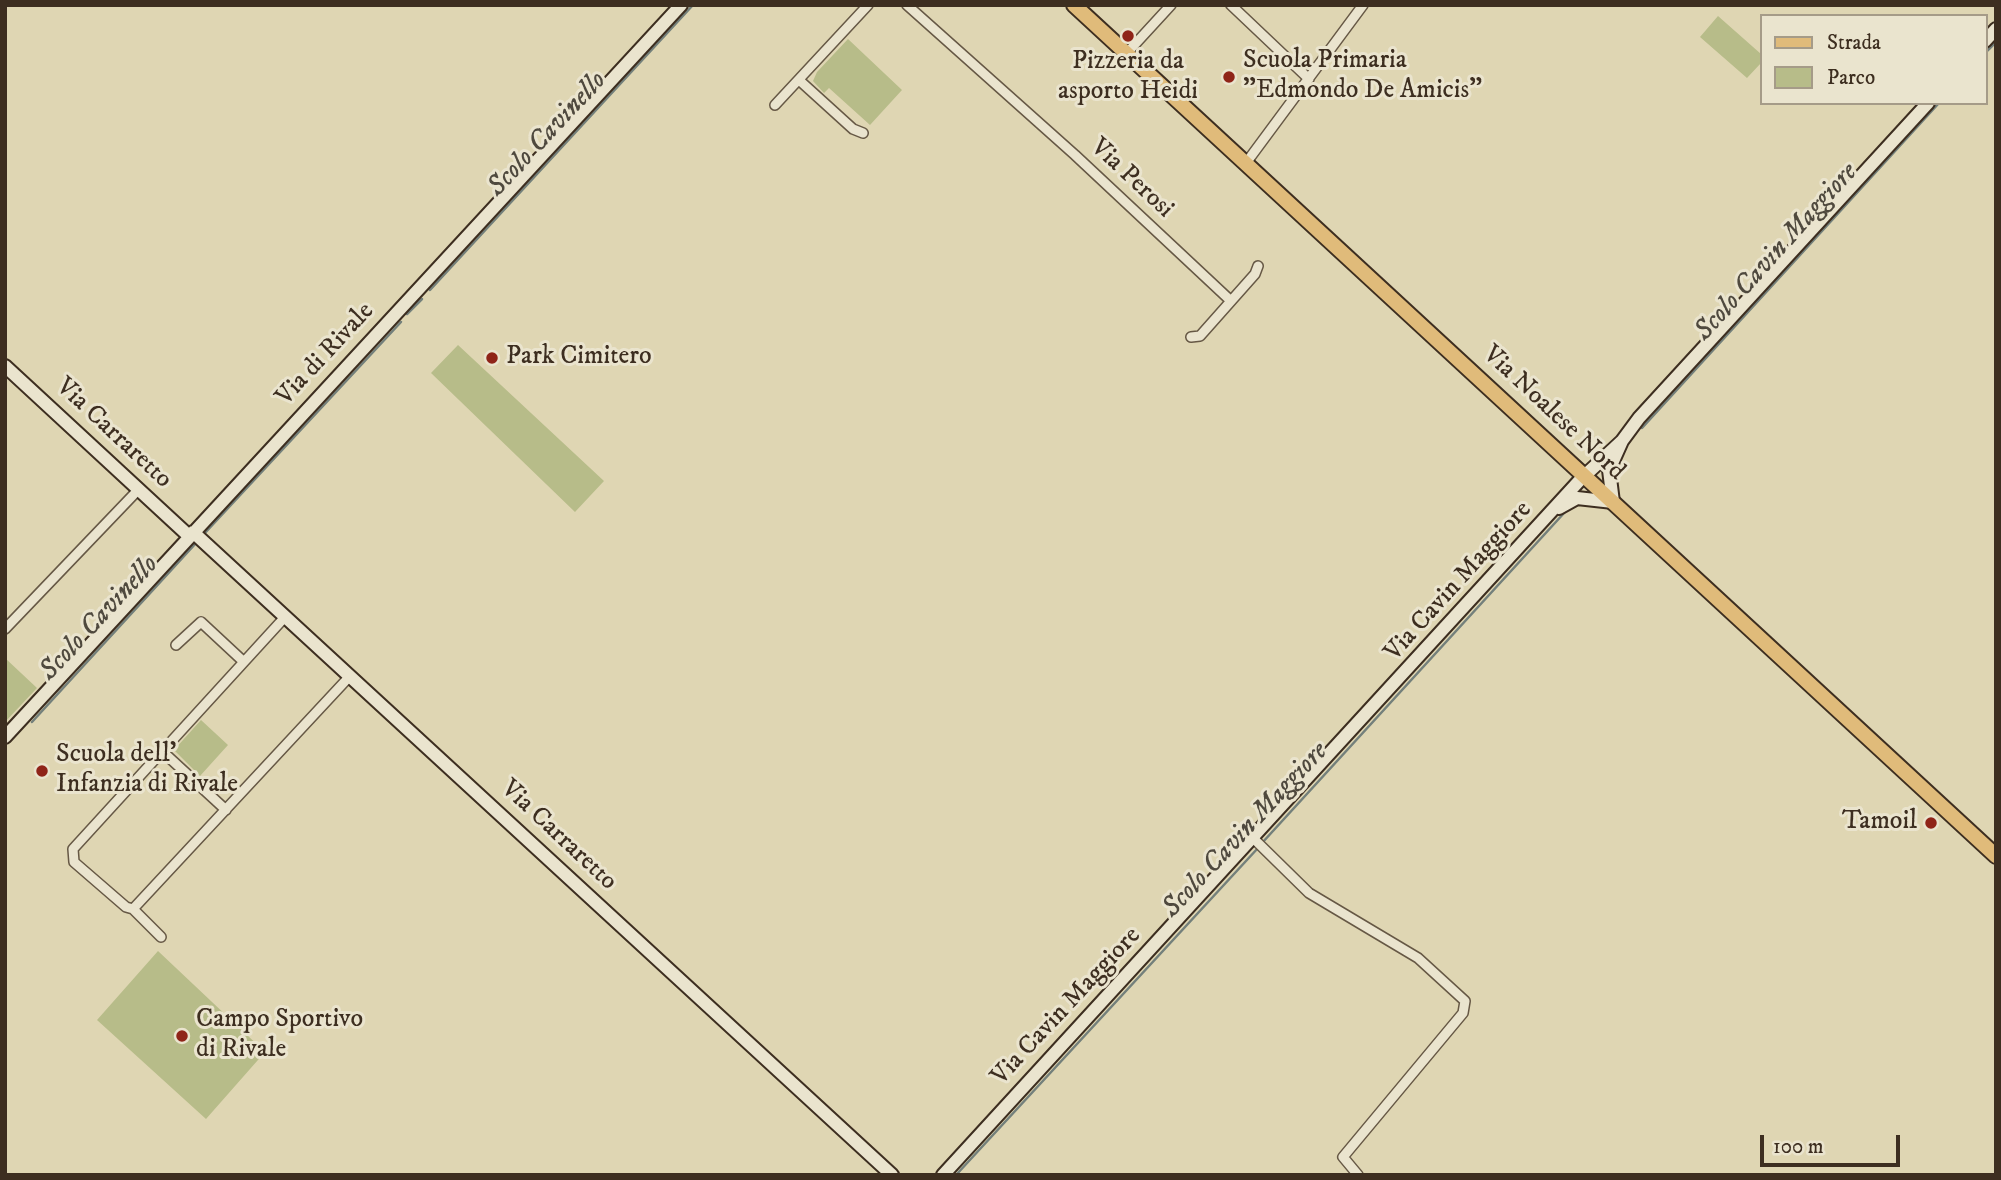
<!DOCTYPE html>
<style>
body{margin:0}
#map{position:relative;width:2001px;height:1180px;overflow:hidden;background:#dfd6b3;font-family:"IM FELL DW Pica",serif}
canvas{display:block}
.frame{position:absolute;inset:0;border:7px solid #3d2e20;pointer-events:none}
.legend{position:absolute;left:1760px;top:14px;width:228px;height:91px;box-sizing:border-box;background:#eae4ce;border:2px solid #a59b88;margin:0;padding:9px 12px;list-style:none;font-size:21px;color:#3d2e20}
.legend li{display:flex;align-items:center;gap:14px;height:35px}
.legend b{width:35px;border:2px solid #a59b88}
.scale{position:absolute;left:1760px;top:1135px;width:140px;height:32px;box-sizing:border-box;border:4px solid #3d2e20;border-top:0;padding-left:9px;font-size:21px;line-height:24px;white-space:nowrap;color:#3d2e20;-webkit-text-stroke:5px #eae4ce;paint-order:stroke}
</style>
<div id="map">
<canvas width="2001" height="1180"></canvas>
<div class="frame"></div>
<ul class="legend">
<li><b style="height:9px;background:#e0bb7a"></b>Strada</li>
<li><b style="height:19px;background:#b7bc89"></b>Parco</li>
</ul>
<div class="scale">100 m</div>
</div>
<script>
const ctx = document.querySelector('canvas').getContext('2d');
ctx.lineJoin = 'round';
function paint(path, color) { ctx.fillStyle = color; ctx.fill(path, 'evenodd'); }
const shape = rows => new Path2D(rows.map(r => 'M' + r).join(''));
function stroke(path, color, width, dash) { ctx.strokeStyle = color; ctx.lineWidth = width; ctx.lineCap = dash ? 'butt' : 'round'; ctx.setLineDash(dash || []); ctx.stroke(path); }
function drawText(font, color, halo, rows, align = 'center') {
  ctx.font = font + ' "IM FELL DW Pica",serif'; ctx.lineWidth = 6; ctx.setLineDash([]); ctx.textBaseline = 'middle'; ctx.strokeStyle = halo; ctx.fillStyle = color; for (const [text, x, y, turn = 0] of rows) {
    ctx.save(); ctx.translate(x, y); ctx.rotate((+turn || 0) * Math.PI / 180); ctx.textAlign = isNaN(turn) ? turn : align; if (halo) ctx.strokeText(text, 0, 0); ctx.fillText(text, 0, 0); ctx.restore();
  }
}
const green = shape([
 [1718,16,1761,54,1761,63,1747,78,1700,37],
 [848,39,902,90,870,125,829,88,824,93,813,81,817,72],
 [458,345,604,481,575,512,431,373],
 [5,658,37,688,5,722],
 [201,720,228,745,200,776,174,750],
 [158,951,265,1052,206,1119,97,1020]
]);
const stream = shape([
 [1985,53,1996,42],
 [430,290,693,5],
 [407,314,422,299],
 [1642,428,1939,103],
 [204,534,401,322],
 [32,722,197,542],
 [1262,843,1565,512],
 [956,1175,1258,848]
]);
const street = shape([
 [907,5,1075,155,1231,301],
 [1231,5,1309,79],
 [1126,54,1171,5],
 [799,80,853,129,863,133],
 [775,105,868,5],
 [1246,163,1363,5],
 [1191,337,1200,336,1255,274,1258,266],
 [5,629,139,489],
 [176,645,201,622,244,662],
 [162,751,226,810],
 [1254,839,1309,893,1418,958,1465,1001,1463,1013,1343,1157,1358,1175],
 [133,909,350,676],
 [161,937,133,909,126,907,74,862,73,849,285,617]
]);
const secondary = shape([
 [1985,41,1996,29],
 [5,366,189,536],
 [1559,508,1577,498,1613,502,1609,470,1622,441,1639,418,1928,103],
 [193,532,892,1175],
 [5,737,681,5],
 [943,1175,1580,480,1622,441]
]);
const primary = shape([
 [1074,5,1996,856]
]);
const markers = [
 [1128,36,7,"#8f2418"],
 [1229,77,7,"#8f2418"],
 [492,358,7,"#8f2418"],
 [42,771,7,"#8f2418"],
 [1931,823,7,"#8f2418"],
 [182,1036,7,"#8f2418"]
];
const poiNames = [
 ["Scuola Primaria",1243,62],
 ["\"Edmondo De Amicis\"",1243,92],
 ["Pizzeria da",1128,63,"center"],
 ["asporto Heidi",1128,93,"center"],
 ["Park Cimitero",506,358],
 ["Scuola dell'",56,756],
 ["Infanzia di Rivale",56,786],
 ["Tamoil",1917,823,"right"],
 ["Campo Sportivo",196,1021],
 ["di Rivale",196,1051]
];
const streetNames = [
 ["Via Perosi",1131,179,43],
 ["Via di Rivale",326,355,-47],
 ["Via Noalese Nord",1553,414,43],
 ["Via Carraretto",113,434,43],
 ["Via Cavin Maggiore",1459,582,-48],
 ["Via Carraretto",558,836,43],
 ["Via Cavin Maggiore",1067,1007,-47]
];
const waterNames = [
 ["Scolo Cavinello",548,135,-47],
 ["Scolo Cavin Maggiore",1777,253,-48],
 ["Scolo Cavinello",100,619,-47],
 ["Scolo Cavin Maggiore",1246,831,-47]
];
paint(green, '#b7bc89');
stroke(stream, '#74807b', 2.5);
stroke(street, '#665845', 12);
stroke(secondary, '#3d2e20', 16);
stroke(primary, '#3d2e20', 18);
stroke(street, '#eae4ce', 9);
stroke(secondary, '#eae4ce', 12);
stroke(primary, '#e0bb7a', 14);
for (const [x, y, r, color] of markers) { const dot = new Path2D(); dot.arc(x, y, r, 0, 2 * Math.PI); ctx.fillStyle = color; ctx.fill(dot); stroke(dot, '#eae4ce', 2.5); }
drawText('26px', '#3d2e20', '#eae4ce', poiNames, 'left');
drawText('26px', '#3d2e20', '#eae4ce', streetNames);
drawText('italic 28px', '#4f493e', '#eae4ce', waterNames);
</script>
